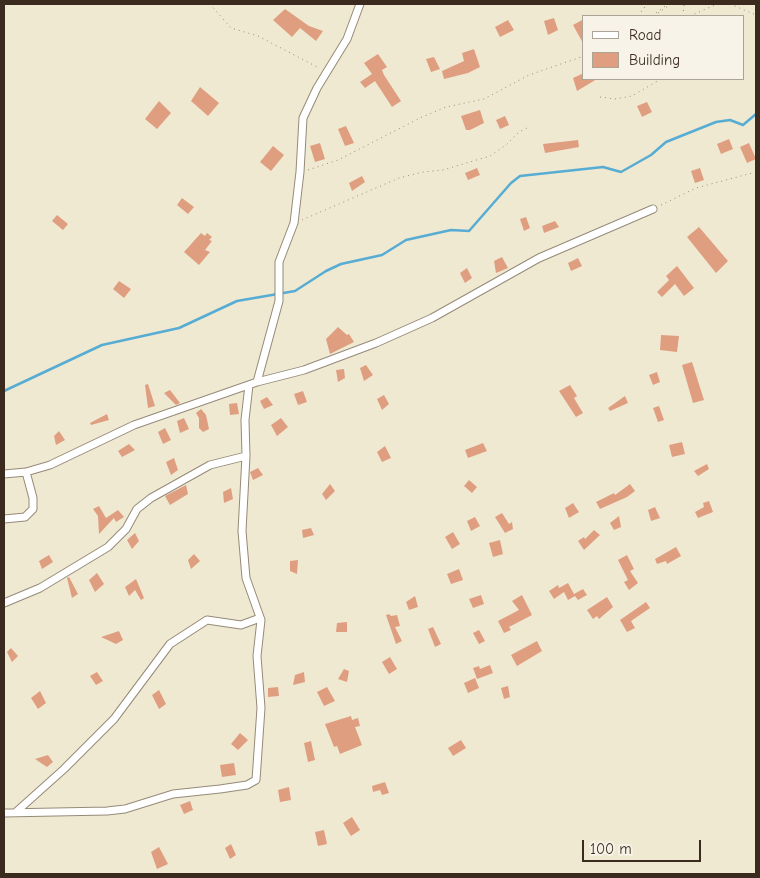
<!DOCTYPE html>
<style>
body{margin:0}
#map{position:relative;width:760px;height:878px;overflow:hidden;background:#efe9d2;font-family:"Comic Neue",sans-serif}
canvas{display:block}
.frame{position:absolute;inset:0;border:5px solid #3b2a1e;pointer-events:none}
.legend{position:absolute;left:582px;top:15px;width:162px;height:65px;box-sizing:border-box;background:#f7f3e8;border:1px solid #aca397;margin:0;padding:6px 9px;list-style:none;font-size:15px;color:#3b2a1e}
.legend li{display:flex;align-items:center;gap:10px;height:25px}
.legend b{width:25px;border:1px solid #aca397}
.scale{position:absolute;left:582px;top:840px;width:119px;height:22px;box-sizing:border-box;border:2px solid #3b2a1e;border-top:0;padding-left:6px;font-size:15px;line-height:18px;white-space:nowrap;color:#3b2a1e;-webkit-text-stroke:4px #f7f3e8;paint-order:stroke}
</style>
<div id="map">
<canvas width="760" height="878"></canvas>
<div class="frame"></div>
<ul class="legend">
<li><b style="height:6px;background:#fff"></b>Road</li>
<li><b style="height:14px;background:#e09e80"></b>Building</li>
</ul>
<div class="scale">100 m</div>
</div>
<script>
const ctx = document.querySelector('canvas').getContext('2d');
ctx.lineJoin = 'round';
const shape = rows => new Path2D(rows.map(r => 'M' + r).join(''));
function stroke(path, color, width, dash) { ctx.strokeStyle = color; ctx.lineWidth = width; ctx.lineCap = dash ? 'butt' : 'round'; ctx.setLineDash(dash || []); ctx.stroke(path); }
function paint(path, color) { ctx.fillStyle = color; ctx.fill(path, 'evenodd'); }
const stream = shape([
 [4,391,102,345,179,328,237,301,295,291,326,271,341,264,382,255,406,240,451,230,469,231,511,183,520,176,603,167,621,172,651,155,666,142,716,122,730,120,743,125,756,114]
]);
const building = shape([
 [285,9,309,26,323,31,316,41,300,28,292,37,273,20],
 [554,18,558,30,548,35,544,21],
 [584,19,584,45,573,25],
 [508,20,514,30,500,37,495,27],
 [474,49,480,67,468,73,444,79,442,71,464,61,462,53],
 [378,54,387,67,382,70,384,75,401,101,392,107,375,81,365,88,360,82,372,74,364,63],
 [434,57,440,69,431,72,426,59],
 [584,73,584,79,597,79,577,91,573,78],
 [200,87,219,103,208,116,191,101],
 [159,101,171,113,157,129,145,119],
 [647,102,652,112,642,117,637,106],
 [480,110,484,123,470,130,466,130,461,116],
 [505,116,509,125,500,129,496,120],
 [346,126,354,143,345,146,338,129],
 [729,139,733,149,721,154,717,144],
 [578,140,579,147,545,153,543,144],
 [320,143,325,159,315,162,310,146],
 [749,143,756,159,747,163,740,147],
 [273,146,284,155,271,171,260,162],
 [477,168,480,175,468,180,465,173],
 [700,168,704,180,695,183,691,171],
 [362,176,365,182,352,191,349,183],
 [182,198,194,207,188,214,177,205],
 [57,215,68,224,63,230,52,221],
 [526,217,530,228,524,231,520,219],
 [555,221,559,227,544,233,542,226],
 [699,227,728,261,716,273,687,237],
 [201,233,205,236,207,233,212,237,209,240,212,241,205,250,210,252,199,265,184,252],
 [502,257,508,268,496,273,494,261],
 [578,258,582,266,571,271,568,263],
 [677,266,694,288,684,296,675,284,662,297,657,292,669,280,666,276],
 [467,268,472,278,465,283,460,273],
 [119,281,131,289,124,298,113,289],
 [338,327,347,335,349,334,354,342,330,354,326,339],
 [661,335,679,336,677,352,660,350],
 [692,362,704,400,693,403,682,365],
 [366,365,373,375,364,381,360,368],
 [344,369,345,378,338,382,336,370],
 [657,372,660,382,653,385,649,375],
 [148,384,155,406,148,408,145,385],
 [570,385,577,396,574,398,583,413,576,417,559,391],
 [170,390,180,403,176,405,164,393],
 [303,391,307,402,298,405,294,394],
 [384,395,389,404,382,410,377,399],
 [625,396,628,403,610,411,608,408],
 [267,397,273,405,264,409,260,401],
 [237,403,239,414,230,415,229,404],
 [659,406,664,420,658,422,653,408],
 [201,409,206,415,209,429,203,432,199,428,199,418,196,413],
 [107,414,109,420,91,425,90,423],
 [184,418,189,429,180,433,177,421],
 [281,418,288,427,277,436,271,425],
 [165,428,171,440,163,444,158,432],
 [59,431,65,440,56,445,54,436],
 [682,442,685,454,672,457,669,445],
 [483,443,487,451,468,458,465,450],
 [129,444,135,450,122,457,118,451],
 [385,446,391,458,382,462,377,452],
 [174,458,178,470,171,475,166,462],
 [707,464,709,469,698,476,694,471],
 [258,468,263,475,253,480,250,472],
 [469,480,477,487,472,493,464,486],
 [330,484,335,491,326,500,322,494],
 [630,484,635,491,627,497,600,509,596,502,614,493,615,495],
 [186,485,188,494,170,505,165,496],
 [231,488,233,499,224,503,223,492],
 [709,501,713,512,698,518,695,512,704,507,703,503],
 [573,503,579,512,569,518,565,508],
 [99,506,106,518,118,510,124,517,116,522,114,518,99,534,98,516,93,509],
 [655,507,660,518,651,521,648,510],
 [502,513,509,524,512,522,513,529,505,533,495,517],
 [619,516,621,527,614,530,610,523],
 [475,517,480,526,471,531,467,521],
 [311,528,314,535,303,538,302,530],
 [594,530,600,535,584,550,578,541,584,537,585,539],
 [453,532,460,544,452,549,445,537],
 [135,533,139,541,132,549,127,540],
 [500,540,503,554,493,557,489,543],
 [676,547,681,556,667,564,666,561,657,564,655,559],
 [194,554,200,561,191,569,188,560],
 [49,555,53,562,42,569,39,561],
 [627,555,634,569,630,571,638,583,629,590,624,582,628,580,618,560],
 [298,560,297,574,290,571,290,561],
 [459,569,463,580,451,584,447,574],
 [97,573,104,584,95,592,89,580],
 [69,577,78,594,72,598,67,578],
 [136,579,144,598,141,600,135,590,129,596,125,587],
 [568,583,574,594,583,589,587,595,578,600,575,596,568,600,564,592,554,599,549,591,558,585,559,588],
 [481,595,484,604,473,608,469,599],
 [522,595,532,615,509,627,511,630,504,633,498,621,519,610,512,601],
 [415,596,418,607,409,610,406,602],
 [607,597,613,607,599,619,597,616,593,619,587,610],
 [646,602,650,608,631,621,635,628,627,632,620,620],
 [389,614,391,616,397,615,400,626,395,627,402,641,396,644,386,615],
 [347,622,347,632,336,632,337,623],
 [433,627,441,644,435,647,428,629],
 [479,630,485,641,479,644,473,633],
 [119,631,123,640,116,644,101,637],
 [537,641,542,651,517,666,511,655],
 [11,648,18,656,12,662,7,652],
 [390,657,397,669,389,674,382,662],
 [490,665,493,673,477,679,473,668,479,666,480,669],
 [344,669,349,671,347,682,338,679],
 [97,672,103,681,96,685,90,676],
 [304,672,305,682,293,685,295,675],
 [475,678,479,688,468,693,464,683],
 [508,686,510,697,504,699,501,688],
 [278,687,279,696,268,697,268,688],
 [327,687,335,701,324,706,317,692],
 [159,690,166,704,159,709,152,695],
 [40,691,46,703,38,709,31,698],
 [351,716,352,720,358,718,360,726,355,727,362,745,340,754,337,746,334,747,325,724],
 [240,733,248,740,238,750,231,744],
 [461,740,466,748,453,756,448,748],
 [311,741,315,760,308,762,304,743],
 [48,755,53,762,47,767,35,759],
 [234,763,236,775,222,777,220,765],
 [385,782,389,793,382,795,380,790,373,792,372,786],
 [289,787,291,800,280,802,278,790],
 [190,801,193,810,184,814,180,805],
 [352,817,360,830,351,836,343,823],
 [324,830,327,844,318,846,315,832],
 [231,844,236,855,230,859,225,848],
 [159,847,168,864,157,869,151,852]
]);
const path = shape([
 [210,4,231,28,258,36,319,68],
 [730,4,756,15],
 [638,16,647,4],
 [652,16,668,4],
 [654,16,671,4],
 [683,16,684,4],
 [690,16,717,4],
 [600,97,615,99,632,96,661,79],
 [308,170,338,160,422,117,446,107,484,99,529,75,584,56],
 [661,205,696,188,756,172],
 [302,220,399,178,423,172,443,170,490,156,506,145,519,132,527,128]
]);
const street = shape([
 [257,382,279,301,279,262,294,223,300,172,303,118,317,88,347,39,360,4],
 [4,474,26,472,50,465,134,425,257,382,304,370,376,343,432,318,539,258,653,209],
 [4,519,25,517,33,509,33,498,26,472],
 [4,603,40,588,108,547,126,529,137,509,151,498,210,465,246,456],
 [16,812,64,769,114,719,170,644,207,620,241,625,260,618],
 [4,813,107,811,125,809,173,794,220,789,247,785,256,780,261,708,257,656,261,620,246,578,242,531,246,456,245,420,249,385]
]);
stroke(stream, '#57acd3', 2.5);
paint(building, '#e09e80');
stroke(street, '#958a78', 9);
stroke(path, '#958a78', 1, [1, 4]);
stroke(street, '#fff', 7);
</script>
